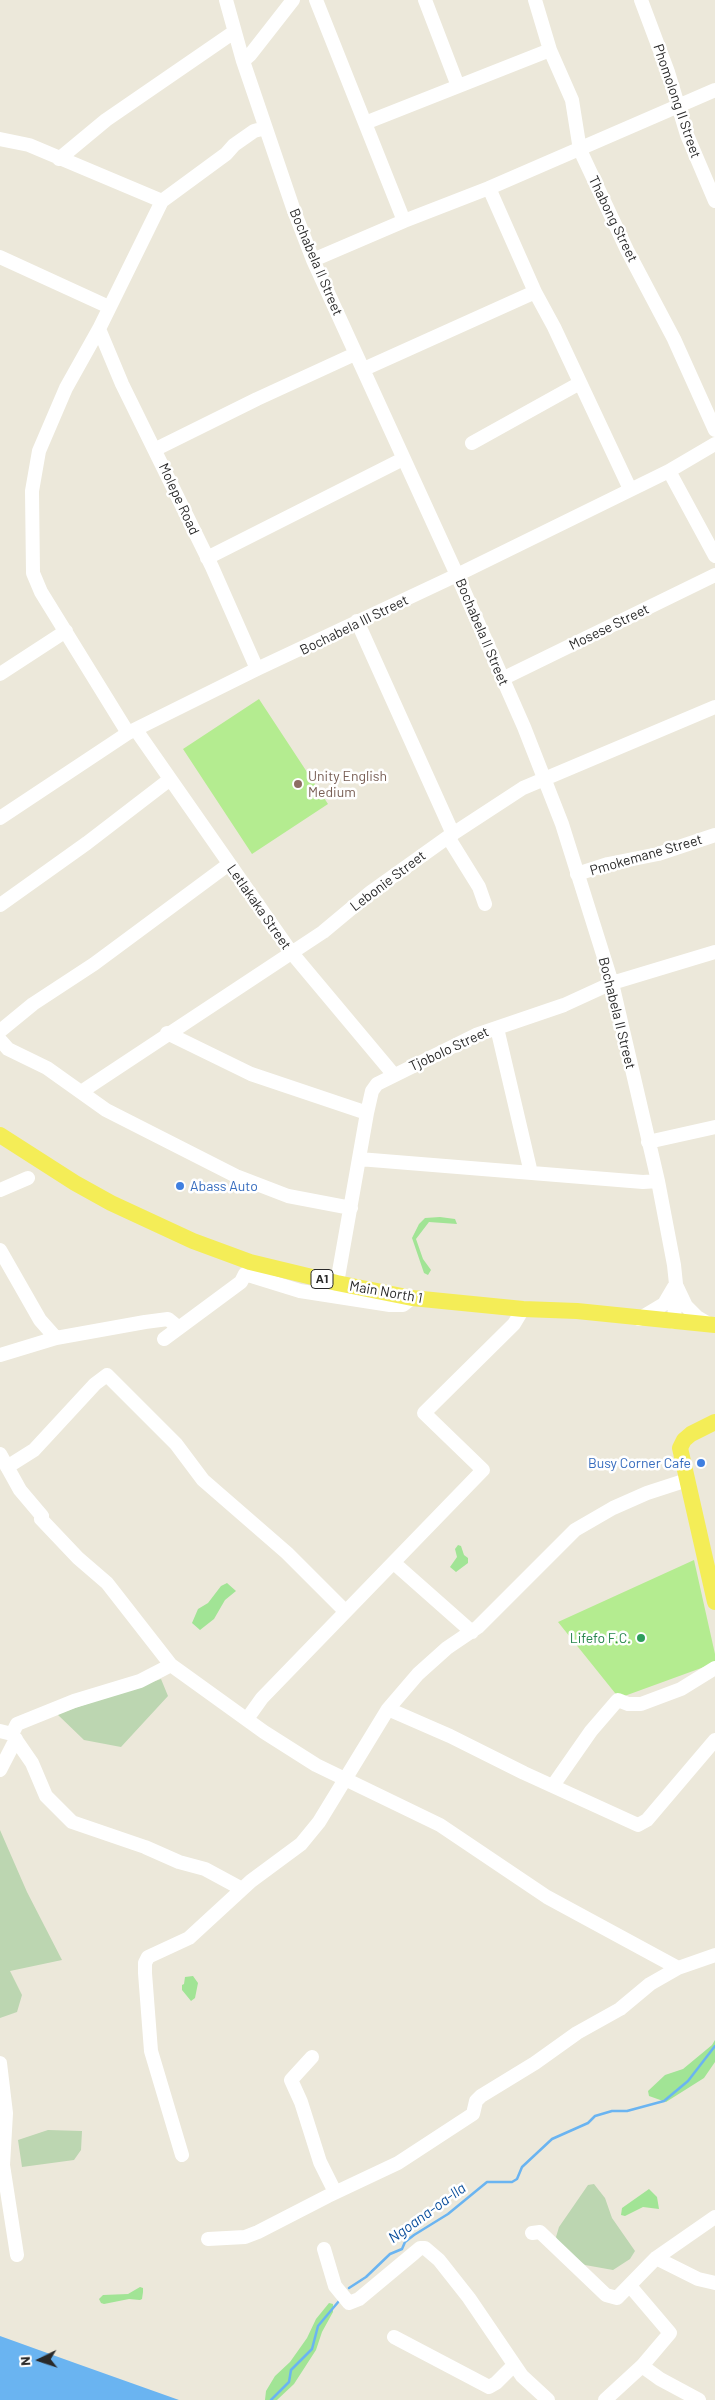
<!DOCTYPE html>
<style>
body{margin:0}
#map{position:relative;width:715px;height:2400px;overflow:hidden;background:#ece8da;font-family:Barlow,sans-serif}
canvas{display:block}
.north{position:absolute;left:15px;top:2335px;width:50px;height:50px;-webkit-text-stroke:4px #fff;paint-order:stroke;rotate:266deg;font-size:14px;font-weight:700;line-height:20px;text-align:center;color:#292929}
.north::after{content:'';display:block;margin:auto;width:18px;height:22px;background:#292929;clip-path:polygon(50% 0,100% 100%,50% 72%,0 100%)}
</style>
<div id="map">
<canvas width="715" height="2400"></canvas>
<div class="north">N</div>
</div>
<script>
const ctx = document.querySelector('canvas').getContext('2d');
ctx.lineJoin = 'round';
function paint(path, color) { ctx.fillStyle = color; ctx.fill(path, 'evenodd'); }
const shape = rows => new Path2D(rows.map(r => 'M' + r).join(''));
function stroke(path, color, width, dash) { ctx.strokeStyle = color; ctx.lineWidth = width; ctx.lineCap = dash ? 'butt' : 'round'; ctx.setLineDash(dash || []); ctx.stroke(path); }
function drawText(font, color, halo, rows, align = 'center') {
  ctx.font = font + ' Barlow,sans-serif'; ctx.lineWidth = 5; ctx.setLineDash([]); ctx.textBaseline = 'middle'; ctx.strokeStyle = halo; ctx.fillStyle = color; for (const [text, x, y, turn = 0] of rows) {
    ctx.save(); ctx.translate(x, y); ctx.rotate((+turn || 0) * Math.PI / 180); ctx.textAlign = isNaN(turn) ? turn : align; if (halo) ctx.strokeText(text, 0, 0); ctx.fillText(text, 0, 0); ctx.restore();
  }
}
const green = shape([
 [440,1217,455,1219,457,1224,429,1222,416,1239,423,1259,431,1270,428,1275,424,1273,412,1238,419,1224,425,1218],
 [458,1545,461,1546,464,1555,468,1558,468,1563,456,1572,450,1567,457,1557,455,1549],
 [227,1583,236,1591,225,1600,214,1619,200,1630,192,1623,198,1609,208,1603,221,1586],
 [193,1976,198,1983,195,1998,191,2001,182,1990,182,1985,184,1984,185,1977],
 [715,2040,715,2062,704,2078,666,2102,649,2096,648,2091,665,2075,683,2069,712,2045],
 [649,2189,657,2197,659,2209,643,2207,625,2216,621,2215,622,2208],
 [140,2287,143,2288,143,2292,142,2299,140,2300,129,2299,104,2304,101,2303,99,2299,103,2295,128,2294],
 [329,2303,333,2304,333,2312,322,2332,316,2350,294,2384,277,2400,265,2400,266,2391,275,2376,290,2362,307,2338,316,2319]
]);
const cemetery = shape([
 [161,1679,168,1696,121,1747,84,1740,57,1714],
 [0,1830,27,1892,62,1960,10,1971,22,1995,17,2012,0,2018],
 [48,2130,82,2131,81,2150,74,2160,22,2167,18,2140],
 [594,2184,605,2198,612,2218,635,2251,630,2259,613,2270,585,2265,574,2258,558,2242,556,2237,559,2227,588,2185]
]);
const pitch = shape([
 [259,699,328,804,252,854,183,749],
 [694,1560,715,1654,715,1663,619,1698,558,1622]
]);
const water = shape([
 [0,2336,75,2363,179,2400,0,2400]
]);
const stream = shape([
 [349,2288,366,2277,390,2254,402,2249,405,2242,414,2235,448,2214,487,2182,512,2182,517,2179,522,2167,552,2139,588,2123,595,2116,612,2111,627,2111,664,2101,688,2081,715,2046],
 [271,2400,289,2382,291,2370,312,2349,318,2326,339,2301]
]);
const minor = shape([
 [226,0,243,61,293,208,313,260,457,575,524,727,562,824,612,983,658,1181,674,1265,676,1284,674,1322],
 [316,0,404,221],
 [425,0,458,86],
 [535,0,550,50,572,100,580,150,627,250,674,339,715,430],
 [641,0,668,72,687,135,715,201],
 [243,61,250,55,293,0],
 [365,123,550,50],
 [0,139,29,145,162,201],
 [59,159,106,120,234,32],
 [489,188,535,292,554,327,630,489],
 [0,257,109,307],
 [313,260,404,221,489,188,715,90],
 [99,329,122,384,212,567,257,669],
 [364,369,535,292],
 [472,443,580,383],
 [156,449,257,399,355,354],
 [669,471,715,556],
 [207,558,403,459],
 [357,621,453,834],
 [0,674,66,631],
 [502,679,715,575],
 [136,730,291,952,394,1075],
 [128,733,41,592,33,573,32,491,39,451,66,388,99,329,162,201,226,154,234,145,254,131,265,128],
 [0,818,128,733,257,669,457,575,669,471,715,444],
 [448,837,479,887,485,904],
 [577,874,608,864,658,854,715,835],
 [0,905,87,843,169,780],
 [497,1028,531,1173],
 [0,1031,33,1004,94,964,229,864],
 [167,1033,251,1074,367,1113],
 [0,1040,8,1049,47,1068,106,1110,236,1176,288,1196,351,1208],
 [81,1092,323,932,371,892,448,837,523,788,715,707],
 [648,1142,715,1127],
 [359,1159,643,1182,658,1181],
 [0,1190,28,1178],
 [0,1250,40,1320,56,1338],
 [337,1283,367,1113,372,1091,377,1084,476,1035,564,1005,612,983,715,952],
 [677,1287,686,1306,697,1317,709,1324],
 [639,1319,664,1304,674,1287],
 [164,1339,241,1282,245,1274,300,1291,390,1305,403,1305,412,1298],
 [0,1355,56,1338,145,1322,168,1319,179,1328],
 [0,1454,20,1490,42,1516,41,1519,78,1558,107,1583,171,1665,264,1732,316,1765,440,1825,547,1897,678,1968,715,1955],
 [7,1467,34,1450,95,1384,107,1375,176,1444,203,1480,287,1553,345,1611],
 [394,1563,472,1632],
 [388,1709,450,1736,524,1773,638,1825,647,1820,715,1740],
 [247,1719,262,1698,483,1470,424,1413,514,1324,523,1309],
 [0,1731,12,1734,32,1763,46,1796,72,1822,145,1847,179,1862,205,1869,242,1889],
 [12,1734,17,1724,74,1701,140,1681,171,1665],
 [0,1770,16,1739],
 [554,1784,591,1731,616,1702,618,1700,628,1704,641,1704,681,1689,715,1668],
 [312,2057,291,2080,301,2102,320,2162,335,2192],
 [0,2063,6,2113,3,2165,17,2255],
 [182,2155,151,2051,145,1973,145,1963,148,1957,189,1938,251,1881,301,1844,319,1822,388,1709,418,1674,447,1648,478,1627,575,1530,613,1508,647,1493,687,1480],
 [532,2233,540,2232,606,2295,617,2298,656,2258,715,2217],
 [208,2239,245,2237,258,2232,328,2196,398,2163,473,2114,476,2101,481,2096,535,2063,577,2033,620,2009,650,1984,678,1968],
 [324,2249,335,2286,349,2303,359,2299,413,2254,420,2248,425,2248,439,2260,469,2298,522,2376,548,2400],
 [656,2258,698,2279,715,2283],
 [394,2337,489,2387,496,2383,514,2365],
 [642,2366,660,2379,699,2400],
 [605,2400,642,2366,670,2333,630,2286]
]);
const major = shape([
 [0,1135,75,1183,111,1203,193,1241,250,1262,337,1283,412,1298,523,1309,577,1311,715,1325],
 [715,1422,691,1434,684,1440,680,1448,715,1602]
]);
const markers = [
 [298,784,5,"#8d6e63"],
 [180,1186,5,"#3f7fe0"],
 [701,1463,5,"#3f7fe0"],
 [641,1638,5,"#2e9e5b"]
];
const shields = [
 [322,1279,22]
];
const shieldNames = [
 ["A1",322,1279]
];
const streetNames = [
 ["Phomolong II Street",677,101,71],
 ["Thabong Street",613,219,64],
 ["Bochabela II Street",316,262,67],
 ["Molepe Road",179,499,65],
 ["Bochabela III Street",354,625,-26],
 ["Mosese Street",609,627,-26],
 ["Bochabela II Street",482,632,67],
 ["Pmokemane Street",646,855,-16],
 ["Lebonie Street",388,881,-37],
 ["Letlakaka Street",259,907,55],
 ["Bochabela II Street",617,1013,76],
 ["Tjobolo Street",449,1049,-25],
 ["Main North 1",386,1292,10]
];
const educationNames = [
 ["Unity English",308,776],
 ["Medium",308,792]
];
const shopNames = [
 ["Abass Auto",190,1186],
 ["Busy Corner Cafe",691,1463,"right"]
];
const leisureNames = [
 ["Lifefo F.C.",631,1638]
];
const waterNames = [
 ["Ngoana-oa-lla",427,2213,-36]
];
paint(green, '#a1e495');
paint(cemetery, '#bcd6b1');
paint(pitch, '#b4ec90');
paint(water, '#6ab4f1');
stroke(stream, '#6ab4f1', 2.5);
stroke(minor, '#fff', 14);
stroke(major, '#f4ed57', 16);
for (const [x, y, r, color] of markers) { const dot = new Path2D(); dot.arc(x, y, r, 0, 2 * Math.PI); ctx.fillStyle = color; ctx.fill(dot); stroke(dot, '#fff', 2); }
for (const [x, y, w] of shields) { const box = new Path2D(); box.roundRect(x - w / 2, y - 9.5, w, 19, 4); ctx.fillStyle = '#fff'; ctx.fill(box); stroke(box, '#292929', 1); }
drawText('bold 12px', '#292929', null, shieldNames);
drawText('14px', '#292929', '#fff', streetNames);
drawText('14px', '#785e54', '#fff', educationNames, 'left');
drawText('14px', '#366cbe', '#fff', shopNames, 'left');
drawText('14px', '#27864d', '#fff', leisureNames, 'right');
drawText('italic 15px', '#0a4e9c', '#fff', waterNames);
</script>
